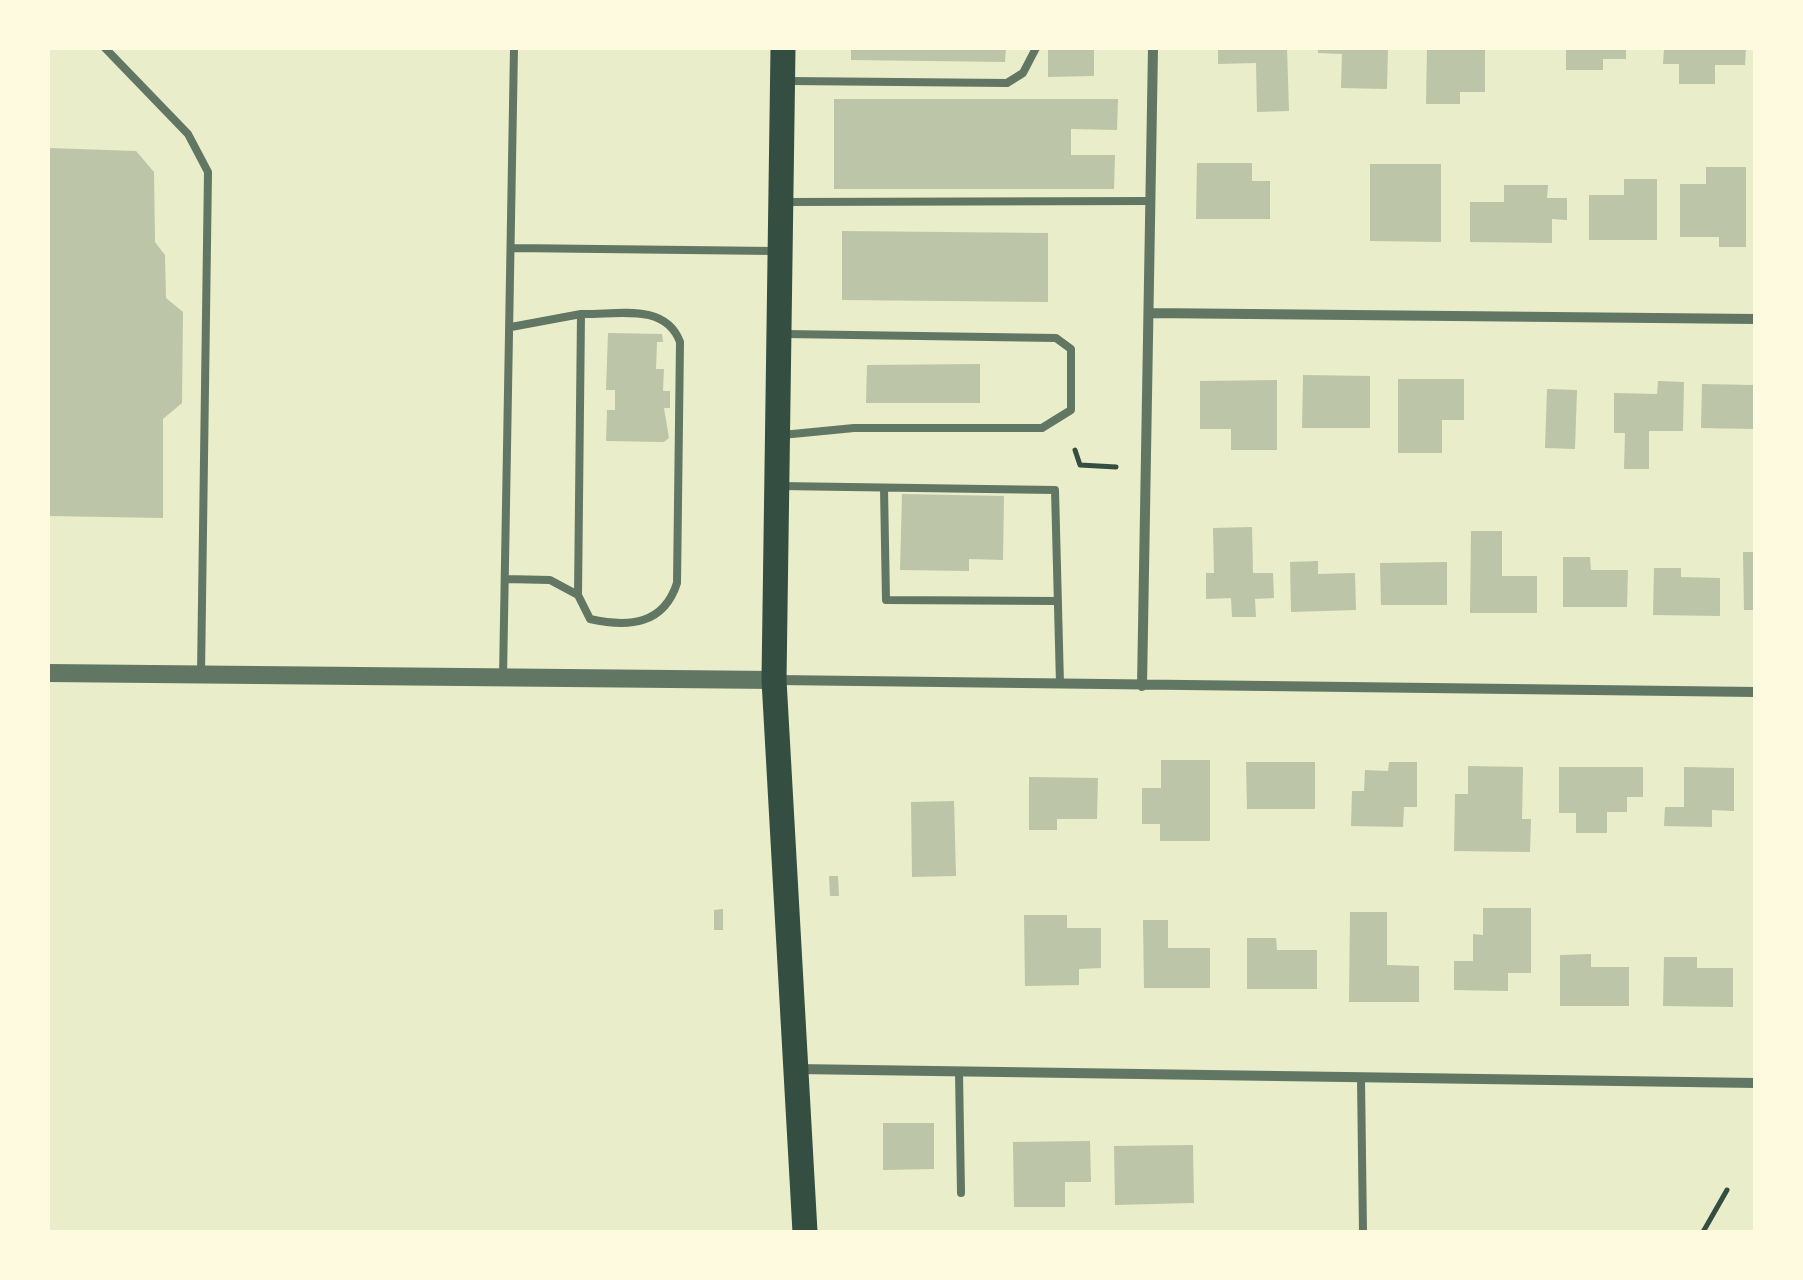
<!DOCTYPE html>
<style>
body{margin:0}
#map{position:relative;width:1803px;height:1280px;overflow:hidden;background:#e9edc9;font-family:Raleway,sans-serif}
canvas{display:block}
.frame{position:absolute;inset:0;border:50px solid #fefae0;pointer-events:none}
</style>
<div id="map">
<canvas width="1803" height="1280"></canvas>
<div class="frame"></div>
</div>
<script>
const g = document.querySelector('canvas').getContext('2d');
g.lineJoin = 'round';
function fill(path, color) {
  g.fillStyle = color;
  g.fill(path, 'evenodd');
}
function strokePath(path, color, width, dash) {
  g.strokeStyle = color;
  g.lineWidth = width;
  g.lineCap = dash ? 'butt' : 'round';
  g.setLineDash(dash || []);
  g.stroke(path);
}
fill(new Path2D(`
 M851,48H1006L1005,62L851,60Z
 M1048,48H1094V76L1048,77Z
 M1218,48H1287L1289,111L1257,112L1256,63L1218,64Z
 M1318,48H1388L1387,89L1341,88L1342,54L1318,53Z
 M1427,48H1485V92H1460V104H1426Z
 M1566,48H1626V59H1603V70H1566Z
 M1664,48H1746L1745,65H1715V84H1679V64H1663Z
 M834,99H1118L1117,130L1071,129V155H1115L1114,189H834Z
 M48,148L136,151L154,172L155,242L165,255L166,298L183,312L182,403L163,419V518L48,516Z
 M1197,163H1252V181H1270V219H1196Z
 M1370,164H1441V242L1370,241Z
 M1706,167H1746V247H1719V237H1680V184H1706Z
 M1624,179H1657V240H1589V195H1624Z
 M1504,185H1548L1547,198H1567V220L1552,219V243L1470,242V202H1504Z
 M842,231L1048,233V302L842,300Z
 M608,333L662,334L663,342H657L656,369H664L663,391H670V408H664L669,438L664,442L606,441L607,410H615V390H606Z
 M980,364V403H866L867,365Z
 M1303,375L1370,376V428H1302Z
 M1398,379H1464V420H1442V453H1398Z
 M1277,380V450H1231V429H1200V381Z
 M1658,381L1684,382L1683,431H1649V469H1624L1625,433H1614V393L1657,394Z
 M1702,384L1756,385V429L1701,428Z
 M1547,389L1577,390L1575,449L1545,448Z
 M902,494L1004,496L1003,560L969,559V571L900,570Z
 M1252,527L1253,573H1273L1274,598L1255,599L1256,617H1232L1231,598L1206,599V573H1214L1213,528Z
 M1471,531H1502V576H1537V613H1470Z
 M1743,552H1756V610H1744Z
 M1563,557H1590L1591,570H1628L1627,607H1563Z
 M1318,561V574L1355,573L1356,610L1291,612L1290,562Z
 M1447,562V605H1381L1380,563Z
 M1654,568H1681V577L1720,578V616L1653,615Z
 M1161,760H1210V841H1160V824H1142V788H1161Z
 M1246,762H1315V809H1247Z
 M1389,762H1417V807H1404L1403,827L1351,826L1352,791H1364L1365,770L1388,771Z
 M1468,766L1523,767L1522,819H1531L1530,852L1454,851L1455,794H1468Z
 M1559,767H1643V797H1627V812H1607V833H1576V813H1559Z
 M1684,767L1734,768V811L1712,810V827L1664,826L1665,807H1684Z
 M1029,777L1098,778L1097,819H1057V830H1029Z
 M954,801L956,876L912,877L911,802Z
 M829,876H838L839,896H830Z
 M1483,908H1531V973H1508V991L1454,990V961H1473V934L1483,935Z
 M723,909V930H714V910Z
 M1350,912H1387V965L1419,966V1002H1349Z
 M1024,915H1067V928H1101V968L1079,969V985L1025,986Z
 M1143,920H1168V948H1210V988H1144Z
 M1247,938H1276L1277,950H1317V989H1247Z
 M1591,954V967H1629V1006H1560V955Z
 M1664,957H1697V968H1733V1007L1663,1006Z
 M883,1123H934V1169L883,1170Z
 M1090,1141L1091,1182H1065V1207H1014L1013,1142Z
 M1193,1145L1194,1203L1115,1205L1114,1146Z`), '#bcc5a7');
strokePath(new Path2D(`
 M1075,450L1080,465L1116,467
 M1703,1232L1727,1190`), '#344e41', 5);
strokePath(new Path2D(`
 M105,48L188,134L208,172L201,674
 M789,81L1007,83L1023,73L1036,48
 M785,202L1151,201
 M513,248L773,251
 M782,435L854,428H1042L1071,410V349L1056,338L785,334
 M779,486L1055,490L1060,684
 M884,488L886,600L1058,601
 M505,579L550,580L578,595L581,314L511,327
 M578,595L590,619C630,628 664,624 677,583L680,342C665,302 616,315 581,314
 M503,677L514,48
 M959,1072L961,1193
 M1361,1079L1363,1232`), '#617663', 8);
strokePath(new Path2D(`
 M1149,313L1756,319
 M777,680L1756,692
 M1142,686L1153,48
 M797,1069L1756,1083`), '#617663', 10);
strokePath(new Path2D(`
 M48,673L774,680`), '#617663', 18);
strokePath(new Path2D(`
 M783,48L774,680L805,1232`), '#344e41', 25);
</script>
